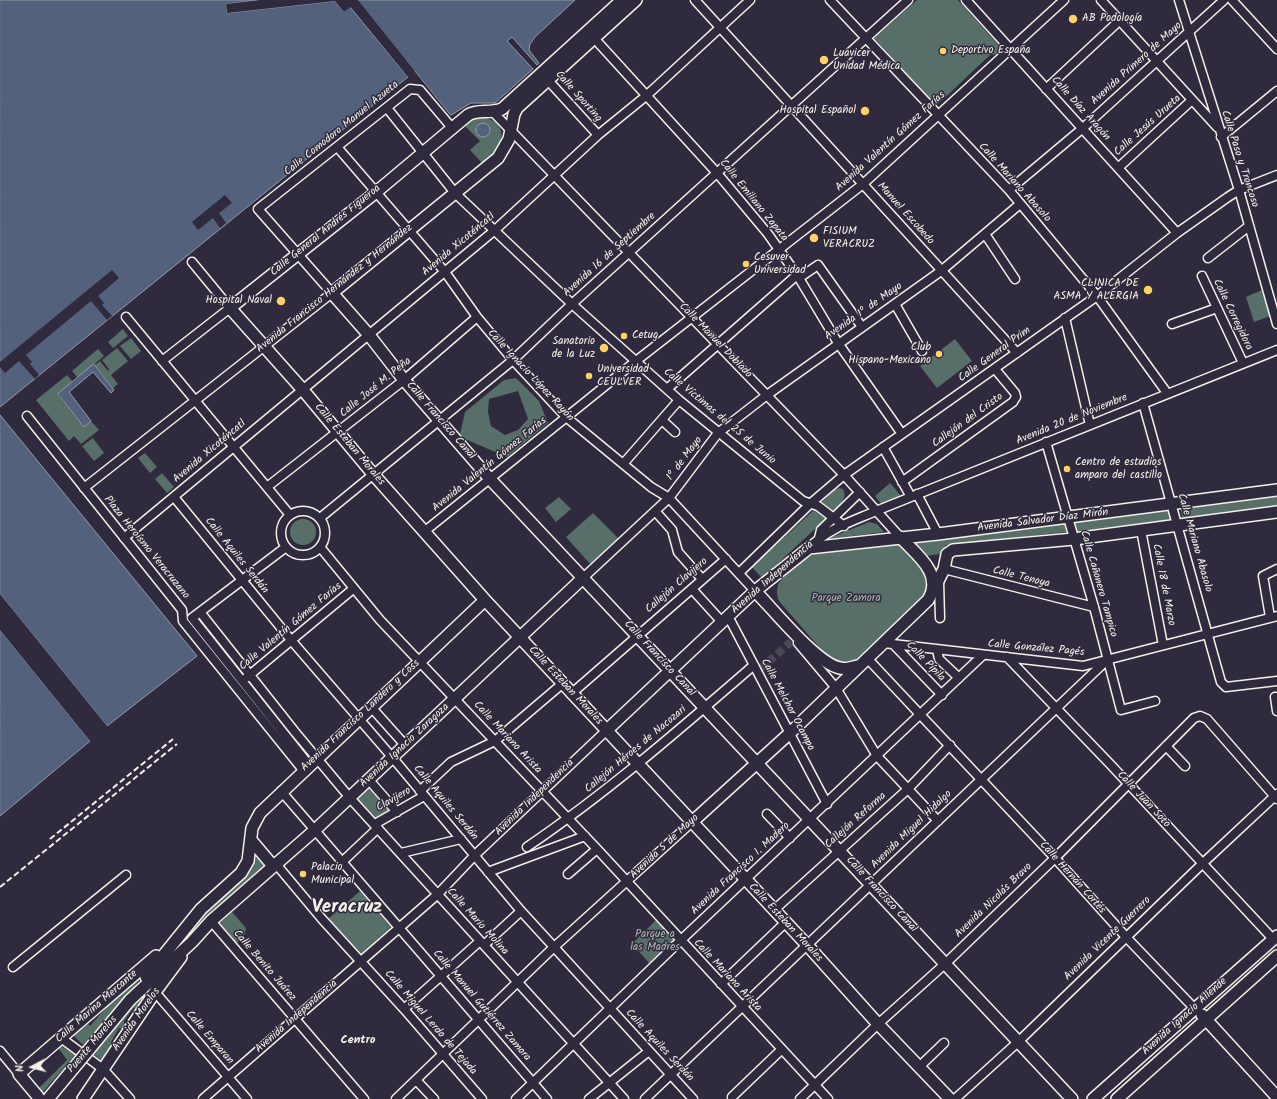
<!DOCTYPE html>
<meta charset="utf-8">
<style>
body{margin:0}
#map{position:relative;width:1277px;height:1099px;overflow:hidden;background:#2f2a3d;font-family:Kalam,sans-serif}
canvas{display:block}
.north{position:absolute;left:12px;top:1047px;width:40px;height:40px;-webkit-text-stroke:3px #2f2a3d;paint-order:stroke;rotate:263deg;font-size:11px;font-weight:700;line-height:16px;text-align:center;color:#f4f1e8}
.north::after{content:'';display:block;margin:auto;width:14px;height:18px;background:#f4f1e8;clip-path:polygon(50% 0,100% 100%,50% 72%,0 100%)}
</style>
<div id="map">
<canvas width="1277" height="1099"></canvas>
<div class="north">N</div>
</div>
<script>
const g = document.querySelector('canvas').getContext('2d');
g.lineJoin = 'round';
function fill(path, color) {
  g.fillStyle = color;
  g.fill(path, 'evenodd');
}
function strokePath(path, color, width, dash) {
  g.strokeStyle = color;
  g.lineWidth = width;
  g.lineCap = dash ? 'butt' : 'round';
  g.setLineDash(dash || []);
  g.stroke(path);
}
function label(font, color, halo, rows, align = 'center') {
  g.font = font + ' Kalam,sans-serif';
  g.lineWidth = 3;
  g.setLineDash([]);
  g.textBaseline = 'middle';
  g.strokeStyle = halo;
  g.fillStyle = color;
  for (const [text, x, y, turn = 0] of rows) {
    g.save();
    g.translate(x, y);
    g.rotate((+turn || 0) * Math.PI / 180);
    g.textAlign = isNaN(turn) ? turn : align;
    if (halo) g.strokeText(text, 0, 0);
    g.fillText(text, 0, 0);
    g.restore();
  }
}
fill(new Path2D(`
 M917,0H958L1002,49L998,54L990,55L936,106L874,38Z
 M481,117C496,118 506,130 500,145C496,153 489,159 483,164L470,150L480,141L465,126L473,118Z
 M1262,290L1270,316L1254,322L1246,297Z
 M123,329L128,336L113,348L108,342Z
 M131,338L141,351L131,359L120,346Z
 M955,339L972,361L937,388L920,366Z
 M117,348L128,361L111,375L118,384L113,388L95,365L100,361L108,371L109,369L102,360Z
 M98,349L104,356L78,378L72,371Z
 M67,375L73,382L58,395L84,427L91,421L99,430L81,444L74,436L69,441L36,400Z
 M516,378L539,401L548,423L507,457L465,439L460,434L465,412L504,380ZM518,391L528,419L518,430L505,435L491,426L488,412L489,399Z
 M93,438L104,453L94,461L82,446Z
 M145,453L157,467L150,473L138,458Z
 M162,473L174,487L167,493L155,479Z
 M890,483L901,496L881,504L875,496Z
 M839,488L843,489C848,499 840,504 833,511L822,502L834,490Z
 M1277,495V507L1183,519L1180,508Z
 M559,497L571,509L556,522L545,508Z
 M816,508L828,517L762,578L752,567Z
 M1169,510L1173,523L1077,533L1072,522Z
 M593,513L619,539L591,565L566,537Z
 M290 532a13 13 0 1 1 26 0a13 13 0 1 1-26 0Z
 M869,522L877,524L884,532L827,539Z
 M1065,523L1067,532L946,545L940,554L926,556L911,541Z
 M887,542L899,544L924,570L927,585L924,597L858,659C848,664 842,664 831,661L779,601C777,596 776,591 778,585C781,577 809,556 817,552Z
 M372,783L397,812L379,822L356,797Z
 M255,858H258L265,865V867L191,932L211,908L250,872Z
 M360,891L391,927L360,955L328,919Z
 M232,912L246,928L244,936L237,943L220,923Z
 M656,920L676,941L651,965L632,944Z
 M156,961L83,1045L73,1035L78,1027L82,1029L88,1024L90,1026L105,1009L106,1004Z
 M168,968L136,1013L134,1007L124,1021L125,1030L119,1028L111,1042L112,1049L103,1061L93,1054L139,997Z
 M57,1046H61L75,1055L43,1092L39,1088L67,1060Z`), '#586e68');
const water = new Path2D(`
 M0,0H259L226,4L227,13L335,1L344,12L350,7L408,77L0,407Z
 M358,0H575L535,37L530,44L529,50L539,63L537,65L512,37L507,41L533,69L495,103H471L451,115Z
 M476 130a7 7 0 1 1 14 0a7 7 0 1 1-14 0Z
 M94,364L114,390L111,393L93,372L69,392L91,421L84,427L58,394Z
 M0,415L197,656L107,726L0,594Z
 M0,630L90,741L0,816Z`);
fill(water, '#54617d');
strokePath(water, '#949ba8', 1);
fill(new Path2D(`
 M261,0L260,2L228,5L229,11L325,0H337L344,9L351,5L409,76L408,77L351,7L344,12L335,1L227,13L226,4Z
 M356,0H358L415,71L414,72Z
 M225,195L232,203L219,213L226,223L220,228L213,218L198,230L192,222Z
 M112,270L119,278L98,296L104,303L102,305L112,316L107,320L91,301L26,355L32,362L30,364L39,375L35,379L19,361L5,373L0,367V362Z
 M0,594L107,726L106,727L0,597Z
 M0,628L91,739L90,741L0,630Z`), '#2f2a3d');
strokePath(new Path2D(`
 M759,670L791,642`), '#4d4857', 8, [8, 4]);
const minor = new Path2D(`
 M695,0L1017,353
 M830,0L1009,190L1097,296L1167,393
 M966,0L1177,233
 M1101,0L1217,127
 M1179,0L1239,190L1277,324
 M1232,0L1277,49
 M594,38L717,173L768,234L799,278L838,343L902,434
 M545,77L598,135
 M1046,89L1119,21
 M387,108L455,193L572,304L679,400L803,501L818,506L844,526
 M493,112L844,475L900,537
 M1221,137L1277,91
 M338,148L445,272L477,317L513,360L566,417L651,487L669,498L755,591
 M1118,168L1192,100
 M1009,190L1083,128L1224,0
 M985,234L1015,279
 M1208,258L1249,226
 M1202,276L1243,363
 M799,278L818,265L862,327
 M895,304L922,351
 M126,317L290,515
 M1065,318L1090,425
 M1172,324L1217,308
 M162,361L230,308L192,262
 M667,389L797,275
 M1143,403L1221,682L1226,687L1277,681
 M27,416L182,610L183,621L303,770
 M662,420L675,432
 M1046,442L1094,607L1121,710L1155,701
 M883,447L911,497
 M623,464L679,400
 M902,482L1013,402L1016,397L1015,393L995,369
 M267,487L404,380L477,317
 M84,488L332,293L258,209L410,89L420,90L453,129
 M917,494L938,534
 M174,497L291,640L392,757L521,911L693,1099
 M281 533a22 22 0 1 1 44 0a22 22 0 1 1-44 0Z
 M655,511L672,530L678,552L702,579
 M320,518L513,360L572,304L908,0
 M1141,530L1163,645
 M425,531L636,361L863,184L1064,0
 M124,538L495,230L598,135L646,96L750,0
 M819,538L821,530L860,492
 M286,547L192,618L309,765
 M320,547L380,620L597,849L828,1099
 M809,548C827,529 853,521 876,511L1277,350
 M944,569L1094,607
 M739,573L810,504L844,475L1097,296L1177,233L1228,197L1239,190L1277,175
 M583,578L669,498L718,433L767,395L941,271L1020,204
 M939,581L940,618
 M692,589L722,622
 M200,612L295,732L350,798L624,1099
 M728,616L827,804
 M1270,617L1263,576L1277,569
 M798,643L836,688L877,756L938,821
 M884,643L1083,666L1277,616
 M893,644L942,695
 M937,650L939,659L959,678
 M1007,657L1110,764L1273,939
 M867,658L1055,858L1126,937L1195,1009
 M246,678L353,589
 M571,694L726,559
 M1275,697L1277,711
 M371,707L405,745
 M1166,746L1185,766
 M369,780L397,812
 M281,791L547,1099
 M420,791L451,762L495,741L562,684
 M767,814L790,838
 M375,824L424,796
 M527,847C608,792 680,729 754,665
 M401,853L461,839
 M342,862L378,828
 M276,864L322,919L404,1009L482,1099
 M488,872L585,836
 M568,874L597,849
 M774,910L908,789L950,745
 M211,921L364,1099
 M484,945L521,911
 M13,967L126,875
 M721,984L785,923
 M155,992L247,1099
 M404,1009L480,941
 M61,1038L103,1069L130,1099
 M0,1051L19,1074
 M919,1067L944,1043
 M416,1080L434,1099
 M732,1097L781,1050
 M203,1099L438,894L475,855L607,730
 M396,1099L553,948L691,823
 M516,1099L680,941L983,655
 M589,1099L649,1051
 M645,1099L1107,660
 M800,1099L878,1024L946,963L1055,858L1194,718L1200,716L1207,719L1277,799
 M955,1099L1018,1042L1202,864L1277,794`);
const major = new Path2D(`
 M622,0L502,109C489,114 478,109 468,115L375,193L230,308L303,390L373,474L485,600L808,946L878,1024L950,1099
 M636,0L517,108L514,114L509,139L498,158L332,293L369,335L404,380L490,479L1072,1099
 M934,589L944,569L947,554L953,550L1074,539L1277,512
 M755,591C773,609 817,664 840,668C846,670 852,667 858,666
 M607,730L755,591L809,548L938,534L1277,490
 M691,823L790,733L928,600C944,574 917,555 900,537
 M251,840L273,866
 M146,977L201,909L241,873L248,861L252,828L260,813L485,600
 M130,1000L192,942L211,921L315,830L583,578
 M1202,1015L1277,1097
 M40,1099L19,1074L156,956
 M83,1099L155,992L181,957
 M1093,1099L1277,936
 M1117,1099L1277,956`);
strokePath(minor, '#f4f1e8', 11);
strokePath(major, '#f4f1e8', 14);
strokePath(minor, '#2f2a3d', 8);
strokePath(major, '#2f2a3d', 11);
strokePath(new Path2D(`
 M50,839L173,739
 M0,887L177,744`), '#f4f1e8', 2, [6, 3]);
const majorBridge = new Path2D(`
 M48,1099L130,1000`);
strokePath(majorBridge, '#f4f1e8', 14, []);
strokePath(majorBridge, '#2f2a3d', 11);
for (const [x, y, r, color] of [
 [1073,19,5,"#ffd166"],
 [943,51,4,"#ffd166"],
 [824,60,5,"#ffd166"],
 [865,111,5,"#ffd166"],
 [814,238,5,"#ffd166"],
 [746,264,4,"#ffd166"],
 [1148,290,5,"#ffd166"],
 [281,301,5,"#ffd166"],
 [624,336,4,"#ffd166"],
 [604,348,5,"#ffd166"],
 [939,354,4,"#ffd166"],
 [589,376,4,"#ffd166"],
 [1067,469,4,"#ffd166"],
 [303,874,4,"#ffd166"]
]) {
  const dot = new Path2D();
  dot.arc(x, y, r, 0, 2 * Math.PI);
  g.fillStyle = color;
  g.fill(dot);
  strokePath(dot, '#2f2a3d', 1.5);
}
label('11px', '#f4f1e8', '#2f2a3d', [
 ["AB Podología",1082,19],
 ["Deportivo España",951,51],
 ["Luavicer",833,54],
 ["Unidad Médica",833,67],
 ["Hospital Español",856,111,"right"],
 ["FISIUM",823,232],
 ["VERACRUZ",823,245],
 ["Cesuver",754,258],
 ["Universidad",754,271],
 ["CLINICA DE",1139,284,"right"],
 ["ASMA Y ALERGIA",1139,297,"right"],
 ["Hospital Naval",272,301,"right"],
 ["Cetug",632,336],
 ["Sanatorio",595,342,"right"],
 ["de la Luz",595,355,"right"],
 ["Club",931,348,"right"],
 ["Hispano-Mexicano",931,361,"right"],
 ["Universidad",597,370],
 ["CEULVER",597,383],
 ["Centro de estudios",1075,463],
 ["amparo del castillo",1075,476],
 ["Palacio",311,868],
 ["Municipal",311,881]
], 'left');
label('11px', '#f4f1e8', '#2f2a3d', [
 ["Avenida Primero de Mayo",1137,64,-42],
 ["Calle Sporting",578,97,48],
 ["Calle Díaz Aragón",1080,109,48],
 ["Calle Jesús Urueta",1148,126,-42],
 ["Calle Comodoro Manuel Azueta",342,129,-39],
 ["Avenida Valentín Gómez Farías",891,142,-42],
 ["Calle Paso y Troncoso",1239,159,72],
 ["Calle Mariano Abasolo",1014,183,48],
 ["Calle Emiliano Zapata",753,201,51],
 ["Manuel Escobedo",905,214,48],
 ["Calle General Andrés Figueroa",326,231,-39],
 ["Avenida Xicoténcatl",459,245,-40],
 ["Avenida 16 de Septiembre",610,255,-42],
 ["Avenida Francisco Hernández y Hernández",335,289,-39],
 ["Avenida 1º de Mayo",864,312,-35],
 ["Calle Corregidora",1232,315,64],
 ["Calle Manuel Doblado",715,341,46],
 ["Calle General Prim",995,355,-36],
 ["Calle Ignacio López Rayón",530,376,47],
 ["Calle José M. Peña",376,388,-39],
 ["Calle Víctimas del 25 de Junio",719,417,40],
 ["Avenida 20 de Noviembre",1072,420,-22],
 ["Calle Francisco Canal",440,421,49],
 ["Callejón del Cristo",968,421,-36],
 ["Calle Esteban Morales",349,445,50],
 ["Avenida Xicoténcatl",210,452,-40],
 ["1º de Mayo",685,459,-53],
 ["Avenida Valentín Gómez Farías",490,465,-39],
 ["Avenida Salvador Díaz Mirón",1043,521,-7],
 ["Calle Mariano Abasolo",1194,543,74],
 ["Plaza Heroísmo Veracruzano",146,548,51],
 ["Calle Aquiles Serdán",236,556,51],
 ["Avenida Independencia",773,578,-41],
 ["Calle Tenoya",1021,578,14],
 ["Calle Cañonero Tampico",1098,584,74],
 ["Calle 18 de Marzo",1163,585,79],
 ["Callejón Clavijero",677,586,-41],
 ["Calle Valentín Gómez Farías",291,627,-40],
 ["Calle González Pagés",1036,649,5],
 ["Calle Francisco Canal",659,659,47],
 ["Calle Pípila",925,662,46],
 ["Calle Esteban Morales",565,686,47],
 ["Calle Melchor Ocampo",787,705,62],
 ["Avenida Francisco Landero y Coss",361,716,-43],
 ["Calle Mariano Arista",507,738,47],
 ["Avenida Ignacio Zaragoza",405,746,-43],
 ["Callejón Héroes de Nacozari",636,750,-40],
 ["Avenida Independencia",535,798,-44],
 ["Clavijero",394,800,-30],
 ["Calle Juan Soto",1143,800,47],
 ["Calle Aquiles Serdán",445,803,50],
 ["Callejón Reforma",856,821,-42],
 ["Avenida Miguel Hidalgo",912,830,-44],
 ["Avenida 5 de Mayo",665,847,-43],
 ["Avenida Francisco I. Madero",741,869,-43],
 ["Calle Hernán Cortés",1072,878,48],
 ["Calle Francisco Canal",881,895,47],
 ["Avenida Nicolás Bravo",994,901,-44],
 ["Calle Mario Molina",477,922,48],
 ["Calle Esteban Morales",785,923,47],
 ["Avenida Vicente Guerrero",1108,939,-44],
 ["Calle Benito Juárez",264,966,49],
 ["Calle Mariano Arista",727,976,47],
 ["Calle Manuel Gutiérrez Zamora",481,1006,49],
 ["Calle Marina Mercante",97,1007,-41],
 ["Avenida Independencia",297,1017,-41],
 ["Avenida Ignacio Allende",1185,1017,-42],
 ["Avenida Morelos",137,1020,-55],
 ["Calle Miguel Lerdo de Tejada",430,1023,49],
 ["Calle Emparan",209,1038,49],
 ["Puente Morelos",93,1045,-50],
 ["Calle Aquiles Serdán",659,1046,47]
]);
label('11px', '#aeb6ae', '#2f2a3d', [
 ["Parque Zamora",846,599],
 ["Parque a",655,935],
 ["las Madres",655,948]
]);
label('bold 12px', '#f4f1e8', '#2f2a3d', [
 ["Centro",358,1041]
]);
label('bold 19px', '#f4f1e8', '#2f2a3d', [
 ["Veracruz",347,909]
]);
</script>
